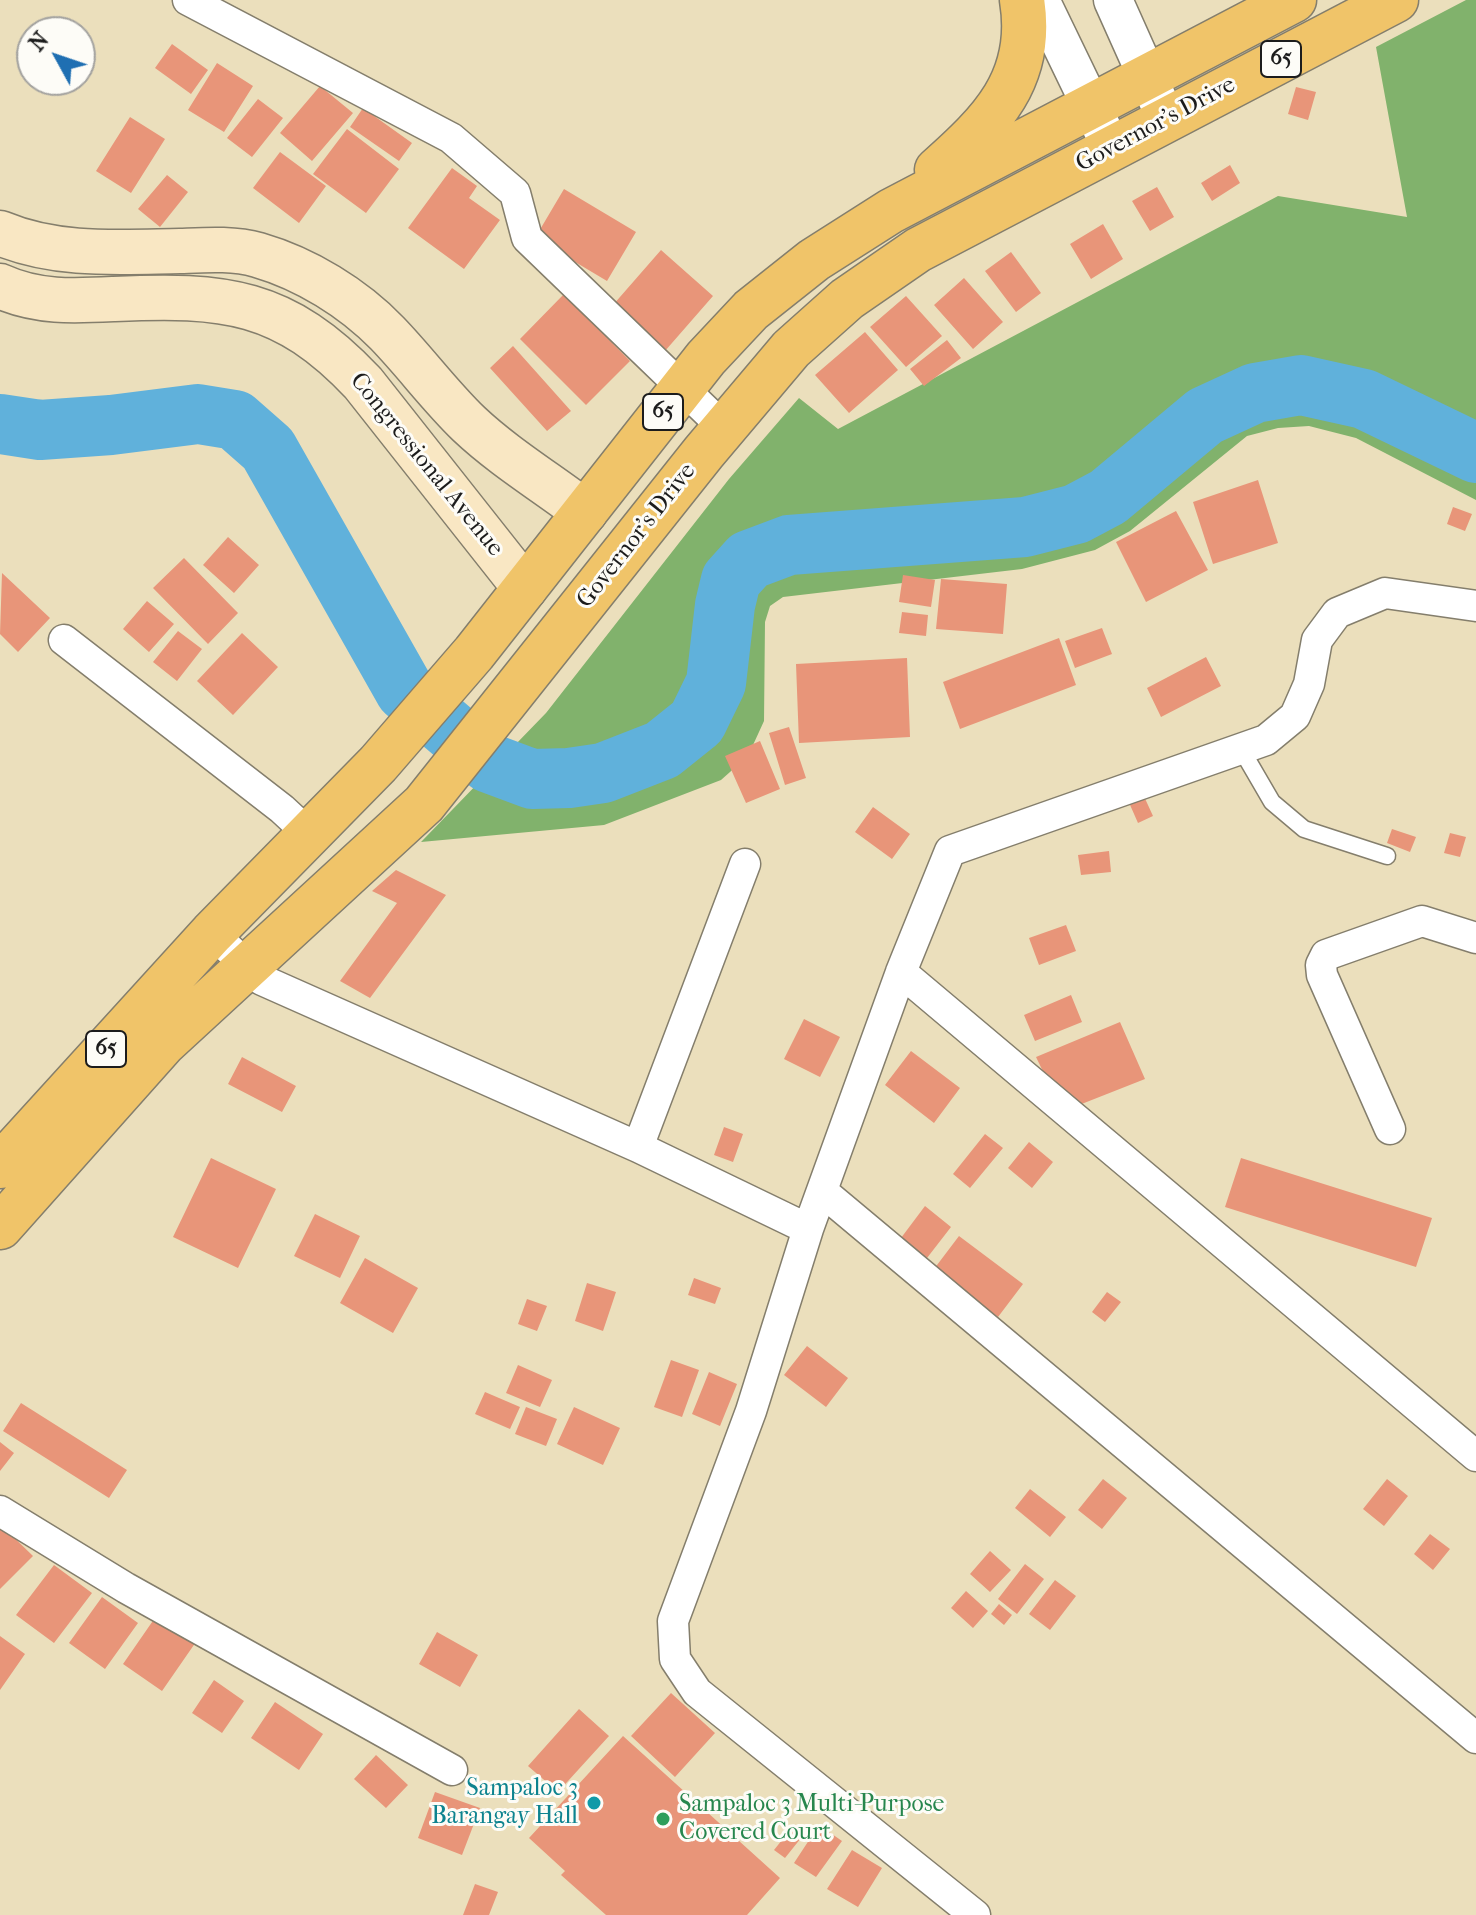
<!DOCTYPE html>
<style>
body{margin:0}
#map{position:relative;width:1476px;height:1915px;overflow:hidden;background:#ebdfbc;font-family:"IM FELL French Canon",serif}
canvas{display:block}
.north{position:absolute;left:16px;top:16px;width:80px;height:80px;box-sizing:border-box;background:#fdfcf7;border:2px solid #a3a29f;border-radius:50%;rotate:310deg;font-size:22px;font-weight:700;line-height:32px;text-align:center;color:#1c1c1c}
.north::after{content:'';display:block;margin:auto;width:28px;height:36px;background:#1f6fb2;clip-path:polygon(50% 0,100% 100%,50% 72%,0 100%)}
</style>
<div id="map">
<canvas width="1476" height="1915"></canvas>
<div class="north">N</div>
</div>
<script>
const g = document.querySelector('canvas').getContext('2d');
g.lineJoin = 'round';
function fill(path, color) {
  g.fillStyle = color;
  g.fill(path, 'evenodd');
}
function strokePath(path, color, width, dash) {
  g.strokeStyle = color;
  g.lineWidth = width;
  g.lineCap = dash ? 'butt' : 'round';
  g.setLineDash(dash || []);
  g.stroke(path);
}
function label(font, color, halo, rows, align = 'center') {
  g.font = font + ' "IM FELL French Canon",serif';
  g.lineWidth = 6;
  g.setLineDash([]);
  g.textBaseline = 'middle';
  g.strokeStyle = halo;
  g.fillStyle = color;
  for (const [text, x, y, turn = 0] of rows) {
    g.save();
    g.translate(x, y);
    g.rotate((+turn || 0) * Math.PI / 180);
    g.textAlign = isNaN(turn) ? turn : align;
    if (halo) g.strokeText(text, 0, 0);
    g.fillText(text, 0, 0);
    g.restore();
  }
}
fill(new Path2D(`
 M1466,0H1476V500L1356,438L1309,426L1278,428L1247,436L1130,531L1095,550L1022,569L783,597L770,606L765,622L764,721L748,756L721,780L604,825L421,842L546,713L729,479L799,398L838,429L1278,196L1407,217L1376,47Z`), '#81b26c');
strokePath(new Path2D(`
 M0,424L40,430L111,425L198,414L235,420L268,449L405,691L489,763L532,779L569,778L603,773L662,750L697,722L716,683L725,605L731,580L749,560L789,545L1025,527L1076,514L1108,497L1205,416L1255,393L1301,385L1364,399L1476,453`), '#60b1db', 60);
fill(new Path2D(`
 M172,44L208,70L191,94L155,68Z
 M217,63L253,86L224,132L188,110Z
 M320,86L353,113L312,161L280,133Z
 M1296,87L1316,92L1308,120L1288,114Z
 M258,99L283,118L252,157L227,138Z
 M363,108L412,143L399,161L350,127Z
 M130,117L165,139L131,193L96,171Z
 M347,129L399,169L366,213L313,174Z
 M280,152L326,186L299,223L253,188Z
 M1230,165L1240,183L1212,201L1201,183Z
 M452,168L477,186L469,198L500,220L464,269L408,228Z
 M167,175L188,192L160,227L138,209Z
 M1157,187L1174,217L1150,231L1132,201Z
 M564,189L636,232L607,281L535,238Z
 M1103,224L1123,259L1091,279L1070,244Z
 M661,250L713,296L665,351L613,305Z
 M1011,252L1041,293L1016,312L985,271Z
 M964,278L1003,322L973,349L934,305Z
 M564,294L630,361L586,405L520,339Z
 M906,296L942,336L906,367L870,327Z
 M865,332L898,370L849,413L815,375Z
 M947,340L961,358L924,386L910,369Z
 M513,346L571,411L547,431L490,368Z
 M1258,480L1278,543L1213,564L1193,502Z
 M1453,507L1472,514L1465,531L1447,524Z
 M1176,511L1208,570L1146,602L1116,542Z
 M228,537L259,565L234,593L203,565Z
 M184,558L238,613L208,644L153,588Z
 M2,573L50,618L18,652L0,634Z
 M903,575L935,580L931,607L899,602Z
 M941,579L1007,584L1003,634L936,629Z
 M147,601L174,624L149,652L123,629Z
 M902,612L928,615L926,636L899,633Z
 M1102,628L1112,654L1075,668L1065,641Z
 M178,631L202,649L177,681L153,662Z
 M242,633L278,667L233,715L197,681Z
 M1059,638L1076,685L960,729L943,682Z
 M1206,657L1221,686L1161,717L1147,688Z
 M907,658L910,737L799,743L796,664Z
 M789,727L806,778L785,785L769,733Z
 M760,741L780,789L746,803L725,756Z
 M1142,792L1153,816L1138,823L1127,798Z
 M873,807L910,834L892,859L855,832Z
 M1392,829L1416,837L1410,852L1387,843Z
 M1450,833L1466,837L1460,857L1444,853Z
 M1109,851L1111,872L1081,875L1078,855Z
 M396,870L446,895L370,998L340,981L397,903L372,891Z
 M1066,925L1076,951L1039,965L1029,938Z
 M1071,995L1082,1022L1035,1041L1024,1015Z
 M804,1019L840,1037L820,1077L784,1059Z
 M1120,1022L1145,1079L1074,1107L1051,1088L1036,1057Z
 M911,1051L960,1088L934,1123L885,1085Z
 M242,1057L296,1086L282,1112L228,1084Z
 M724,1127L743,1134L733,1162L714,1155Z
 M985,1134L1003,1148L970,1188L953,1174Z
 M1029,1142L1053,1162L1032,1188L1008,1168Z
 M211,1158L276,1189L238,1268L173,1237Z
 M1241,1158L1432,1218L1416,1267L1225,1207Z
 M925,1206L951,1227L927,1258L901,1238Z
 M315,1214L360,1236L340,1278L294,1256Z
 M959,1236L1023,1284L998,1317L934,1269Z
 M365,1258L418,1288L393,1333L340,1303Z
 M694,1278L721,1288L715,1304L688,1295Z
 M587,1283L616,1292L603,1331L575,1321Z
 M1107,1292L1121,1302L1105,1322L1092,1312Z
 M527,1299L547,1306L537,1331L518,1324Z
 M807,1346L848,1378L826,1407L784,1375Z
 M671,1360L699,1370L682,1417L654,1407Z
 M518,1365L552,1380L540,1407L506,1393Z
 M709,1372L737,1384L720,1426L692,1414Z
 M485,1392L520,1407L510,1429L475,1414Z
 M21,1403L127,1470L109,1498L3,1431Z
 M526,1407L557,1419L546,1446L515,1434Z
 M574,1407L620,1428L603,1465L557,1444Z
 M0,1442L14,1453L0,1471Z
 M1103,1479L1127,1498L1102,1529L1078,1510Z
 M1387,1479L1408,1496L1384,1526L1363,1509Z
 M1030,1489L1066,1517L1050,1537L1015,1508Z
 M0,1524L33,1556L0,1589Z
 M1430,1534L1450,1549L1433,1570L1414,1554Z
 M990,1551L1011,1570L990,1592L970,1574Z
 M1025,1564L1044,1579L1017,1614L998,1599Z
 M54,1565L92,1593L54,1643L16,1615Z
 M1055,1580L1076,1596L1050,1630L1029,1614Z
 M966,1591L988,1611L973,1628L951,1608Z
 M102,1597L138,1623L105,1669L69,1643Z
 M999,1604L1012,1615L1004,1625L991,1614Z
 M159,1612L198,1639L162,1691L123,1664Z
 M437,1632L478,1655L460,1687L419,1664Z
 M0,1636L25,1654L0,1690Z
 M214,1680L244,1701L222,1733L192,1713Z
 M671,1693L715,1733L675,1777L631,1736Z
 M275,1702L323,1734L299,1770L251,1738Z
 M579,1709L609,1736L558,1792L528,1766Z
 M623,1736L780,1878L747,1915H606L561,1875L565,1871L529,1838Z
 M376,1755L408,1785L386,1808L354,1779Z
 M435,1792L480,1808L462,1855L418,1838Z
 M794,1825L805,1833L785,1858L774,1850Z
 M819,1825L842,1841L816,1877L794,1863Z
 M852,1850L882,1868L858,1907L827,1889Z
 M475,1884L498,1892L489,1915H463Z`), '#e89579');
const service = new Path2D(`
 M1240,747L1272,802L1304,829L1387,856`);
const minor = new Path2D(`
 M188,0L451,138L515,193L527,238L724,428
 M64,640L282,809L310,835
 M212,933L262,980L638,1147L808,1229
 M901,972L1476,1456
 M1390,1129L1322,975L1321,965L1326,955L1422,921L1476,938
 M638,1147L745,864
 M823,1192L1476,1738
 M0,1511L126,1588L452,1770
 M975,1915L697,1692L675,1659L673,1621L751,1411L808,1229L901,972L950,851L1266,740L1295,716L1309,684L1317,640L1337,613L1385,593L1476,606`);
const tertiary = new Path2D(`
 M1040,0L1112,149
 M1113,0L1160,105`);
const secondary = new Path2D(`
 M0,233C57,257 119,252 180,251C206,250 233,248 258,255C306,269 353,298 387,333C416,363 439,395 469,424C504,457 547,483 585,512
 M0,286C37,303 74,301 114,299C224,294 284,299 363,383L525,588`);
const trunk = new Path2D(`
 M937,170C991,122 1035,79 1022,0
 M0,1166L212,933L378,764L474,653L706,358L751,310L814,260L891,211L1294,0
 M0,1227L163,1044L424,804L704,452L791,349L847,299L918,250L1396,0`);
strokePath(service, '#847e6c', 19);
strokePath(minor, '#847e6c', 33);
strokePath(tertiary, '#847e6c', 41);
strokePath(secondary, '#847e6c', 47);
strokePath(trunk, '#847e6c', 47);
strokePath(service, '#fff', 16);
strokePath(minor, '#fff', 30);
strokePath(tertiary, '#fff', 38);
strokePath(secondary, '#f9e7c3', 44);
strokePath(trunk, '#f0c469', 44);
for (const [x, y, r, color] of [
 [594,1803,8,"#0f9aa8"],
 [663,1819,8,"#2e9e5b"]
]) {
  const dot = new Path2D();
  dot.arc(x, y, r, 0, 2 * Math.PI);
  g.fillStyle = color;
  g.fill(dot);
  strokePath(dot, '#fdfcf7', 3);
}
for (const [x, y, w] of [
 [1281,59,40],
 [663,412,40],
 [106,1049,40]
]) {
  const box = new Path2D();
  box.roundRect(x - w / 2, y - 18, w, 36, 6);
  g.fillStyle = '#fdfcf7';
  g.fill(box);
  strokePath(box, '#1c1c1c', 2);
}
label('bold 22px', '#1c1c1c', null, [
 ["65",1281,59],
 ["65",663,412],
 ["65",106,1049]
]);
label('24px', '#1c1c1c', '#fdfcf7', [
 ["Governor's Drive",1156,125,-28],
 ["Congressional Avenue",426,465,51],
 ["Governor's Drive",637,536,-52]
]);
label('24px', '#0d838f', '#fdfcf7', [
 ["Sampaloc 3",578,1789],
 ["Barangay Hall",578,1817]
], 'right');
label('24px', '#27864d', '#fdfcf7', [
 ["Sampaloc 3 Multi-Purpose",679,1805],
 ["Covered Court",679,1833]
], 'left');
</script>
